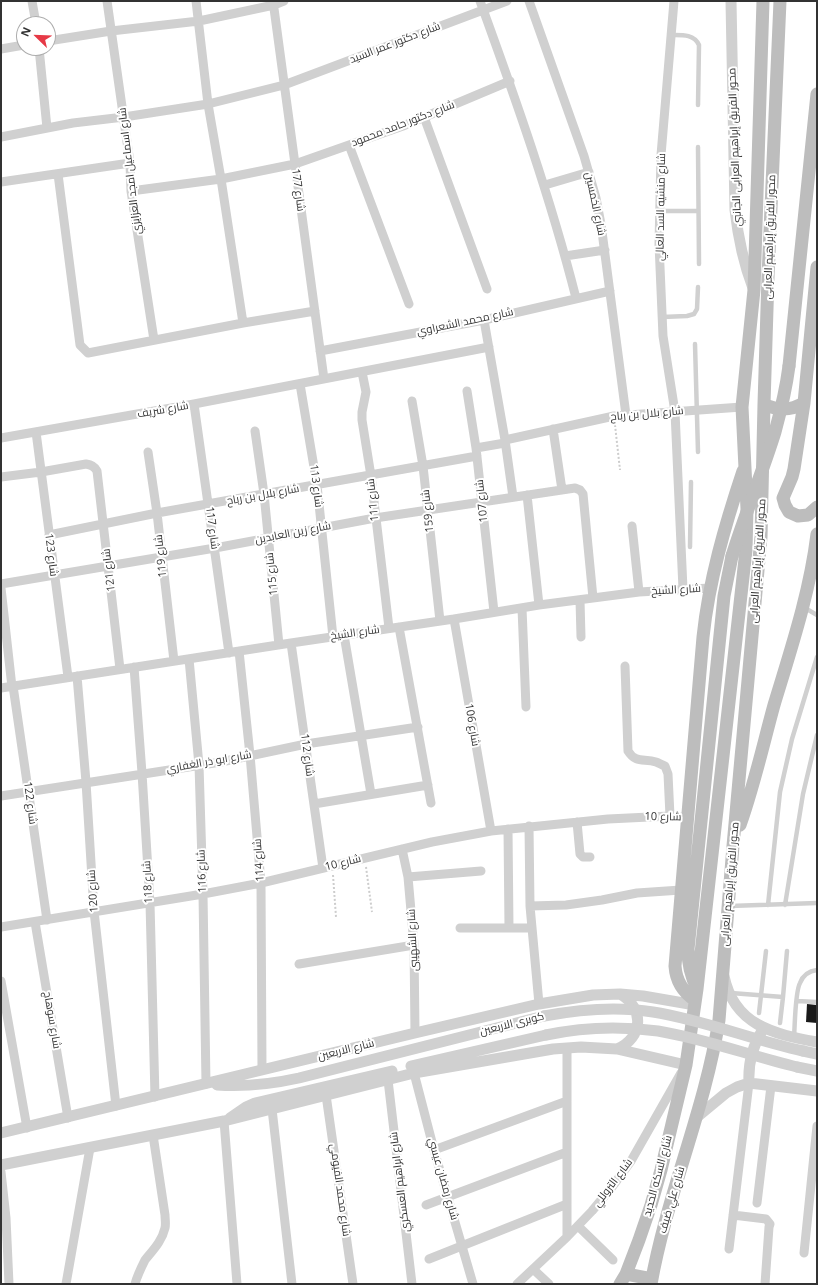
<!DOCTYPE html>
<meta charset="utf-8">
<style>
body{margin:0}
#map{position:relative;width:818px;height:1285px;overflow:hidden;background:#fff;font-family:"Open Sans",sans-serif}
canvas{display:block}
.frame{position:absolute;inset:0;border:2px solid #333;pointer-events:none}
.north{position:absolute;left:16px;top:16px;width:40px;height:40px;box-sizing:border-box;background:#fff;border:1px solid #adadad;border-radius:50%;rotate:293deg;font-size:11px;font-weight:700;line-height:16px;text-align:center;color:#333}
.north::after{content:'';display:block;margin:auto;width:14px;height:18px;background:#e63946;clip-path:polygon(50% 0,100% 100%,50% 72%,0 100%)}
</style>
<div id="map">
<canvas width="818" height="1285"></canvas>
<div class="frame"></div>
<div class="north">N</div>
</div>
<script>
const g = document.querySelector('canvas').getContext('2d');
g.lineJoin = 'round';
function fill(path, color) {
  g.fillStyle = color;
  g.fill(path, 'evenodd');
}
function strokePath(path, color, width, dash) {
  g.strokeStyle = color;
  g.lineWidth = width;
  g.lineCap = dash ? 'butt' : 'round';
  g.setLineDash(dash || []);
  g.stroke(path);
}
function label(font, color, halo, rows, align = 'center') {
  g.font = font + ' "Open Sans",Cairo,sans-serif';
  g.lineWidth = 4;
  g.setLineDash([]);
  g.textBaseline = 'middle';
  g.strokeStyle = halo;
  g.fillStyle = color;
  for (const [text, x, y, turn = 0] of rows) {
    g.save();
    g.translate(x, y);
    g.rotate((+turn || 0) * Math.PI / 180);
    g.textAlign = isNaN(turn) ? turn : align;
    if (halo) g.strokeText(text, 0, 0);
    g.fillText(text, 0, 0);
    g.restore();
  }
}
fill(new Path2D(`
 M807,1004L817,1005V1023L806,1022Z`), '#1a1a1a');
strokePath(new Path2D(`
 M615,425L620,470
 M366,867L372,912
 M333,875L336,917`), '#cdcdcd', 2, [2, 2]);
strokePath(new Path2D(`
 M671,35C682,35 694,34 699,45L698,105
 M698,147L699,264
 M659,211H698
 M662,317L687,316L694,314L697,309L698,287
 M695,344L698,452
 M690,547L691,482
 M805,608L817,615
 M768,905L780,792L792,739L817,657
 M785,905L803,794L817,735
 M730,906L817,903
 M731,993L783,997L787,951
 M797,1001L817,1002
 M759,1013L766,951
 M780,1023L783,997
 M794,1037C795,1025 795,992 800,983C803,975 809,971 817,970`), '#d0d0d0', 4.5);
strokePath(new Path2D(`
 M32,1L36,24
 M107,1L130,163L131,191L154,340
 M196,1L208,104L221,179L243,323
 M273,1L324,379
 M480,1C516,100 550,196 576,298
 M529,1L584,156L596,198L601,224L626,415
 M674,1L661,155L659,244L663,336L675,412L683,589
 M48,41L111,31L199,21L274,5L284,1
 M39,48L47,128
 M1,49L24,45
 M424,117L487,289
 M1,137L73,123L124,117L208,104L284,85L507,1
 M349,145L409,304
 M58,174L80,345L88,353L243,323L315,311
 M1,182L130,163
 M545,185L589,172
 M131,191L221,179L295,164L403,126L510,81
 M565,256L605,250
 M484,320L505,440L513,497
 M320,351L484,320L610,291
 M362,372L366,392L362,412V420L371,476L389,628
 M300,384L317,485L333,637
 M467,391L476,448L494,612
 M412,401L423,466L440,621
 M194,404L229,653
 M553,429L562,490
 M255,431L264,494L279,645
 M36,432L68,677
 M1,438L194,404L489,347
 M505,440L614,416L742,407
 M476,448L505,443
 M148,452L157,513L174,661
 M1,477L41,472L86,464C91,465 94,466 97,471L120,669
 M527,495L539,605
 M632,526L639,592
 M49,535L157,513L477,456
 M1,584L215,548L375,518L575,488L580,490L583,494L593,598
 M1,588L12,687
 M580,600L581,637
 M522,608L526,707
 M454,619L491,831
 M399,627L431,803
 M344,635L371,794
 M291,643L323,868
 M239,651L250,755L261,883L262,1070
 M189,659L199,765L203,894L206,1084
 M625,666L628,751C636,764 644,758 656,762C659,763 662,765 665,766L668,774L670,816
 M134,667L142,773L150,903L155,1097
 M77,676L86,782L94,911L116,1106
 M13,686L47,920
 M1,688L291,643L454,619L539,605L639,592L710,588
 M1,796L221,762L306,744L418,727
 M314,804L428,785
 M577,822L580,854L583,857H590
 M529,826L530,906L539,1004
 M508,829L509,928
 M402,849L408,877L414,945L415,1033
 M408,877L481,871
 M530,906L566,905L602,900L637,893L681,890
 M35,922L68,1118
 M1,927L203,894L261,883L432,842L491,831L608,819L670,816L687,818
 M460,928H532
 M299,964L414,945
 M1,981L27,1128
 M414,1073L434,1150L473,1284
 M388,1080L412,1284
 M326,1095L353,1284
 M272,1109L292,1284
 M224,1121L237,1284
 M434,1150L567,1101
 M1,1172L6,1218L9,1284
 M757,1203L771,1086
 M426,1205L567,1152
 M733,1215L766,1219L770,1224L769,1227L765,1284
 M578,1226L613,1260
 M567,1237V1048
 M729,1249L749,1083
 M804,1253L817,1126
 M429,1259L567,1204
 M533,1269L549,1284
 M66,1284L90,1148
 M135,1284C137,1276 141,1268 145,1260C153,1250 162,1241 165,1228C166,1224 165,1219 165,1215L153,1135
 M517,1284L567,1237L592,1211L612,1187L631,1161L681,1073`), '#d0d0d0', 9);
strokePath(new Path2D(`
 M731,1L735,210C738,237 743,262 753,288
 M724,976C734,1025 773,1034 817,1042
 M617,1049C643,1038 645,1008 620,994
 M803,1051L817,1054
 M411,1066L546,1035
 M797,1067L817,1071
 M749,1083C748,1064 752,1047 762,1031
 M217,1085C245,1087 272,1084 299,1078L544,1016
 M697,1117L726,1093L737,1087L749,1083L817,1091
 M230,1118L246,1107L255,1103L392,1071
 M1,1133L415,1033L539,1004L593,995L620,994L643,996L695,1005
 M1,1165L224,1121L414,1073L553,1049L581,1047L617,1049L686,1065`), '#d0d0d0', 11);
strokePath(new Path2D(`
 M817,267L804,403L794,469L792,477L783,498L785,505L789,512L798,516L808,515L817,507
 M789,366L817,94
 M764,404C778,411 790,411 804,403
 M740,825C754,786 763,745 774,705C791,649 810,592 817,534
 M697,988C690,975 688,964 688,949L724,596L732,556
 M695,1000C683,992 676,981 675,966L703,637C709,580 725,525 743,471
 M626,1274L652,1279
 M620,1284L626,1274L639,1240L651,1205L661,1170L686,1065L697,989L746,550L747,509L742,407L754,290L763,1
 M651,1284C667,1194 705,1110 719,1020L733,846L761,537L764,404L768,277L780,1`), '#bdbdbd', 13);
strokePath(new Path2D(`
 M544,1016C581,1009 617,1006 653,1012C704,1020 752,1040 803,1051
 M546,1035C583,1027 621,1026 658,1031C706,1039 751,1056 797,1067`), '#d0d0d0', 11);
strokePath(new Path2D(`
 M732,556C745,514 762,474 775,432C781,410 786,389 789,366`), '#bdbdbd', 13);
label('11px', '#333', '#fff', [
 ["شارع دكتور عمر السيد",395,43,-21],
 ["شارع دكتور حامد محمود",403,124,-21],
 ["محور الفريق إبراهيم العرابى الجانبي",735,147,-92],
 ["شارع اسماعيل امجد العزايزي",130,171,-97],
 ["شارع 177",298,190,82],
 ["شارع الخمسين",595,204,78],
 ["شارع منشيه السد العالي",661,207,-89],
 ["محور الفريق إبراهيم العرابى",770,237,-88],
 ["شارع محمد الشعراوي",465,322,-12],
 ["شارع شريف",163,410,-10],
 ["شارع بلال بن رباح",647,414,-5],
 ["شارع 113",316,486,83],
 ["شارع بلال بن رباح",263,495,-10],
 ["شارع 111",373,500,-96],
 ["شارع 107",482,501,-96],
 ["شارع 159",428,511,-96],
 ["شارع 117",212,528,82],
 ["شارع زين العابدين",293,533,-11],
 ["شارع 123",51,555,83],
 ["شارع 119",161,556,-96],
 ["محور الفريق إبراهيم العرابى",758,561,-86],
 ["شارع 121",109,570,-97],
 ["شارع 115",272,574,-96],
 ["شارع الشيخ",676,590,-3],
 ["شارع الشيخ",355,633,-8],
 ["شارع 106",472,725,80],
 ["شارع 112",307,755,82],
 ["شارع ابو ذر الغفاري",209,762,-10],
 ["شارع 122",30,803,82],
 ["شارع 10",663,817,1],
 ["شارع 114",259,860,-94],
 ["شارع 10",343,863,-14],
 ["شارع 116",202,871,-92],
 ["شارع 118",148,882,-93],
 ["محور الفريق إبراهيم العرابى",730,884,-85],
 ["شارع 120",93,891,-94],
 ["شارع الشهيبى",413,940,-93],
 ["شارع سوهاج",52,1020,80],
 ["كوبرى الاربعين",512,1024,-14],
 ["شارع الاربعين",346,1050,-14],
 ["شارع السكه الحديد",658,1176,-75],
 ["شارع رمضان عيسي",443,1179,74],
 ["شارع ابراهيم العسكري",400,1182,-97],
 ["شارع التروللي",613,1183,-53],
 ["شارع محمد الفيومي",340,1190,82],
 ["شارع علي ضيف",672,1200,-74]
]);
</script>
